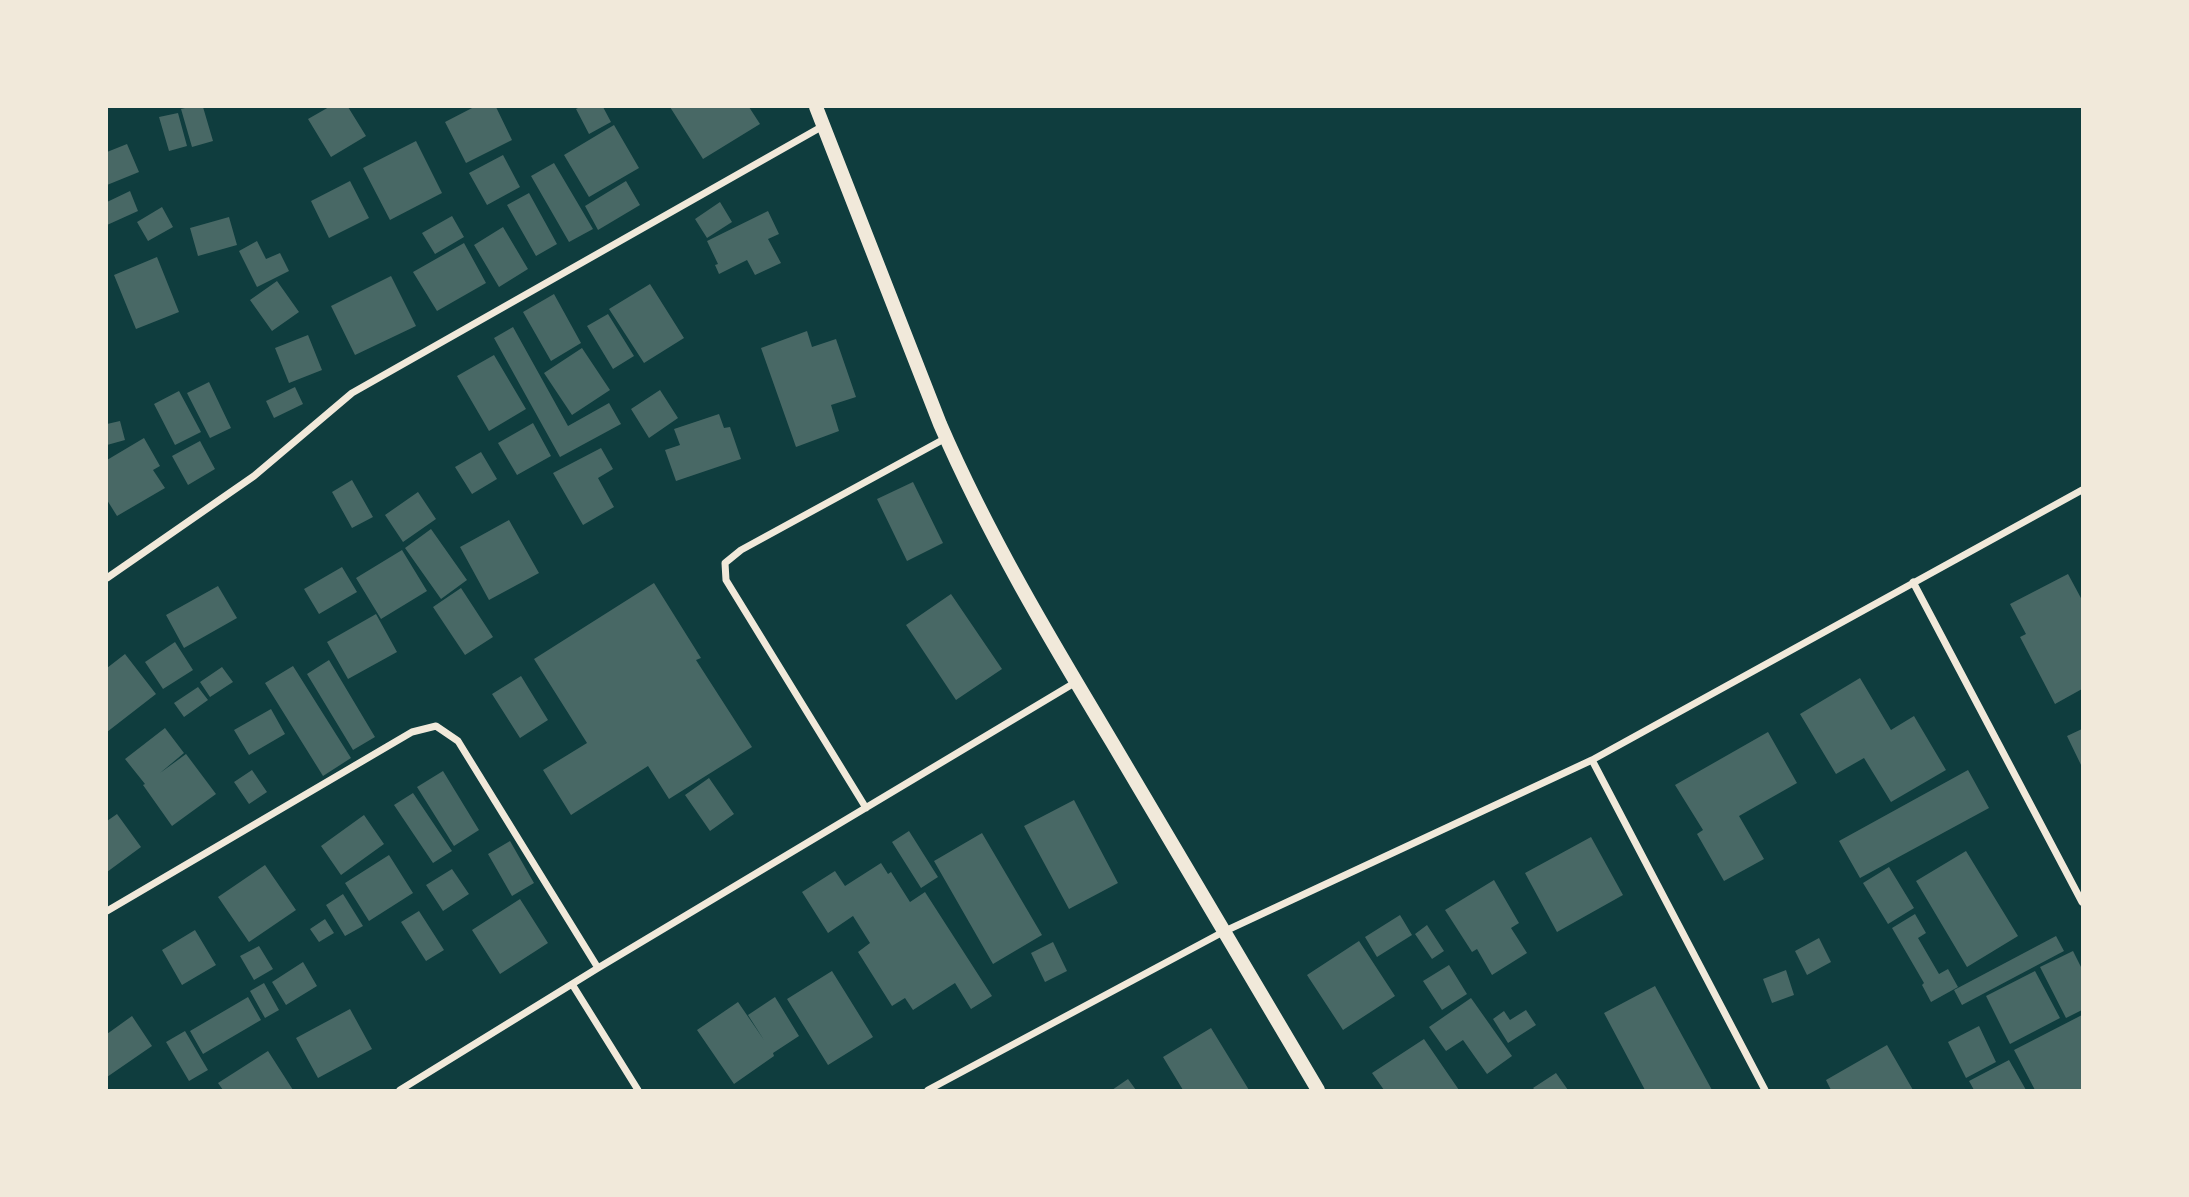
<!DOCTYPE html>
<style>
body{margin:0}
#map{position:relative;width:2189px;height:1197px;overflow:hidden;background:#0f3d3e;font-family:"IBM Plex Sans",sans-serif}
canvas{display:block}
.frame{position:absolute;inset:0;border:108px solid #f1e9da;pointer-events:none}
</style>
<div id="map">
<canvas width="2189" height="1197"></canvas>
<div class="frame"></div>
</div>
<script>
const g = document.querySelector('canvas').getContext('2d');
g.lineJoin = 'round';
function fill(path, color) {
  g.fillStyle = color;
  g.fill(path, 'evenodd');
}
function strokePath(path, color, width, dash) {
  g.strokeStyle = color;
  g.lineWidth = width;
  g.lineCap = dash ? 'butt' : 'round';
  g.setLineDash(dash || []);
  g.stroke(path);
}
fill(new Path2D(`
 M189,107H203L213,141L192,147L181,109Z
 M329,107H348L366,136L331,157L308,119Z
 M474,107H496L512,140L466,163L445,122Z
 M580,107H603L611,122L589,134L576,109Z
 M670,107H749L760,124L703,159Z
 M178,113L187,146L169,151L159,117Z
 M614,125L639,168L589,197L564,155Z
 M416,141L442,193L390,220L363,168Z
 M127,144L139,172L107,185V152Z
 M503,155L520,187L487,205L469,173Z
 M554,163L593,229L569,242L531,176Z
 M350,181L369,218L329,238L311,201Z
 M626,181L640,205L598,230L585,206Z
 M130,191L138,211L107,225V202Z
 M529,193L557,244L536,256L507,205Z
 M720,202L732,222L707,238L695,219Z
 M162,207L173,227L148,241L137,222Z
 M768,211L779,234L768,239L781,263L755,275L747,260L719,274L715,265L718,264L707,241Z
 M452,216L464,237L435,254L422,233Z
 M229,217L237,245L198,256L190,228Z
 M503,227L528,269L499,287L474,245Z
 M257,241L266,259L280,253L289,271L257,287L239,251Z
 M464,243L486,283L437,311L413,272Z
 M157,257L179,312L136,329L114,275Z
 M391,276L416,326L355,355L331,306Z
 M277,281L299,312L272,331L250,300Z
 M650,284L684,338L644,363L609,309Z
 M554,294L581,343L551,361L523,312Z
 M608,314L634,356L613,369L587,326Z
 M513,327L568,426L609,403L621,424L560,457L494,338Z
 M807,331L812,347L836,339L856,397L831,405L839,431L796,447L761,348Z
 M308,335L322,370L289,383L275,348Z
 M582,348L610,390L572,415L544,373Z
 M494,355L526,409L489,431L457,376Z
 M209,382L231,428L210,438L187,393Z
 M295,387L303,404L274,418L266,401Z
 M660,390L678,418L649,438L631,409Z
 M179,391L201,432L175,445L154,404Z
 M719,414L724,428L730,427L741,459L676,481L665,450L680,445L674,429Z
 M120,421L125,440L107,445V424Z
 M533,423L551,456L517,475L498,443Z
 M144,438L160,466L153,470L165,488L117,516L107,500V460Z
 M200,441L215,469L188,485L172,456Z
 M601,448L613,469L598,478L614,507L583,525L553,473Z
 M481,452L497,479L472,494L455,467Z
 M352,480L373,517L352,528L332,492Z
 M913,482L943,543L907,561L877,499Z
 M418,492L436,519L403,542L385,515Z
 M509,520L539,573L489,600L460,547Z
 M431,529L467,580L441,599L405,548Z
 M402,550L427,591L381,619L356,578Z
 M342,567L357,592L319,614L304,589Z
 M2068,574L2082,600V689L2055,704L2020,637L2026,634L2010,604Z
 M654,583L701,658L696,660L752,747L669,799L648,766L571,815L543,770L587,743L534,659Z
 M218,586L237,618L184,648L166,615Z
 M461,588L493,637L465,655L433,607Z
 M951,594L1002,669L956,700L906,625Z
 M376,614L397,652L348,679L327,642Z
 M175,642L193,670L163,689L145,662Z
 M125,654L156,694L107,732V668Z
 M329,660L375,737L353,750L307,674Z
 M293,666L351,758L323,776L265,683Z
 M222,667L233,682L210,697L200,682Z
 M521,676L548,720L520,738L492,694Z
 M1860,678L1891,730L1914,716L1946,770L1891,802L1864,758L1836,774L1800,714Z
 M198,687L208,700L184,717L174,703Z
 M271,709L285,734L249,755L234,730Z
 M165,728L184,753L160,773L186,754L216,794L172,826L143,785L145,784L125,759Z
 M2082,729V767L2067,736Z
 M1768,732L1797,783L1739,816L1764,859L1724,881L1697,834L1703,830L1675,785Z
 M252,770L267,792L249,804L234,782Z
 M1968,770L1989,808L1860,878L1839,841Z
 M443,771L479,830L454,846L417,787Z
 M709,778L734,814L710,831L685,795Z
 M413,793L452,851L433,863L394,805Z
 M1074,800L1118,883L1069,909L1024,826Z
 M117,814L141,847L107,872V821Z
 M364,815L384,844L341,875L321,846Z
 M909,831L938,877L921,888L892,842Z
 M982,833L1042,935L993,964L934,861Z
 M1591,837L1623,895L1557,932L1525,873Z
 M510,841L534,883L512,896L488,854Z
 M1966,851L2018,936L1967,967L1916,881Z
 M389,855L413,893L369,921L345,883Z
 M881,863L888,874L891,872L910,902L925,892L992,996L971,1009L955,983L913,1010L905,998L892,1006L858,952L870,943L853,916L828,933L802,892L835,871L845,886Z
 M265,865L296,910L249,942L218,897Z
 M1889,867L1914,908L1888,924L1863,883Z
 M452,869L469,894L443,911L426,885Z
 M1494,880L1519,923L1511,928L1527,953L1492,975L1477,949L1472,952L1445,910Z
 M343,894L363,926L345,936L326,905Z
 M520,899L548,943L500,974L472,930Z
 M419,911L444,950L426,961L401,922Z
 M1915,914L1926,933L1918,938L1939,974L1948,969L1958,987L1931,1002L1922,985L1924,983L1892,928Z
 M1400,915L1412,935L1377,957L1365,937Z
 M325,919L334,933L319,942L310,929Z
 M1427,925L1444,951L1432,959L1415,934Z
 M195,930L216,965L182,985L162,950Z
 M2056,936L2064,951L1962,1005L1954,990Z
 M1819,938L1831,962L1807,975L1795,951Z
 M1359,941L1395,996L1343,1030L1307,975Z
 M1053,942L1067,971L1045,982L1031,953Z
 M259,946L273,969L254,980L240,956Z
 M2073,951L2082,969V1010L2066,1018L2040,967Z
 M303,962L317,986L286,1005L272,982Z
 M1449,965L1467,994L1442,1010L1423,981Z
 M1786,970L1794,995L1772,1003L1763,979Z
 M832,971L873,1037L828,1065L787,999Z
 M2035,971L2060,1018L2010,1044L1986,996Z
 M264,983L279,1010L265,1018L250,991Z
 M1655,986L1712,1090H1645L1604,1013Z
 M248,997L261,1020L203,1054L190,1031Z
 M775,997L799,1036L773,1053L774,1056L734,1084L697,1030L738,1002L764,1040L748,1015Z
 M1471,998L1512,1056L1487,1074L1463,1040L1446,1051L1429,1027Z
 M350,1009L372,1049L318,1078L296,1038Z
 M1526,1010L1536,1025L1508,1043L1493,1019L1504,1011L1510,1020Z
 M2082,1015V1090H2035L2014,1050Z
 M132,1016L152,1046L107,1077V1034Z
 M1979,1026L1996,1062L1966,1078L1948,1042Z
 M1211,1028L1249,1090H1183L1163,1057Z
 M185,1031L208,1070L189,1081L166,1042Z
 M1424,1039L1459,1090H1384L1372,1073Z
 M1887,1045L1913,1090H1831L1826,1080Z
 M268,1051L293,1090H223L218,1083Z
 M2009,1060L2026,1090H1974L1969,1081Z
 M1556,1073L1568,1090H1535L1533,1088Z
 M1128,1079L1136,1090H1112Z`), '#486865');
strokePath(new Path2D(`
 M107,578L254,476L352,393L823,126
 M1913,582L2082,902
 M1592,760L1765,1090
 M866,808L726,580L725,563L741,550L946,438
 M107,911L412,732L436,726L458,741L598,968
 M572,984L638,1090
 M400,1090L598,968L1076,682
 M928,1090L1223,932L1592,760L2082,490`), '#f1e9da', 7);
strokePath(new Path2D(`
 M816,107L940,424C988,535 1050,639 1112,742C1180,858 1249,974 1318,1090`), '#f1e9da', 14);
</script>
